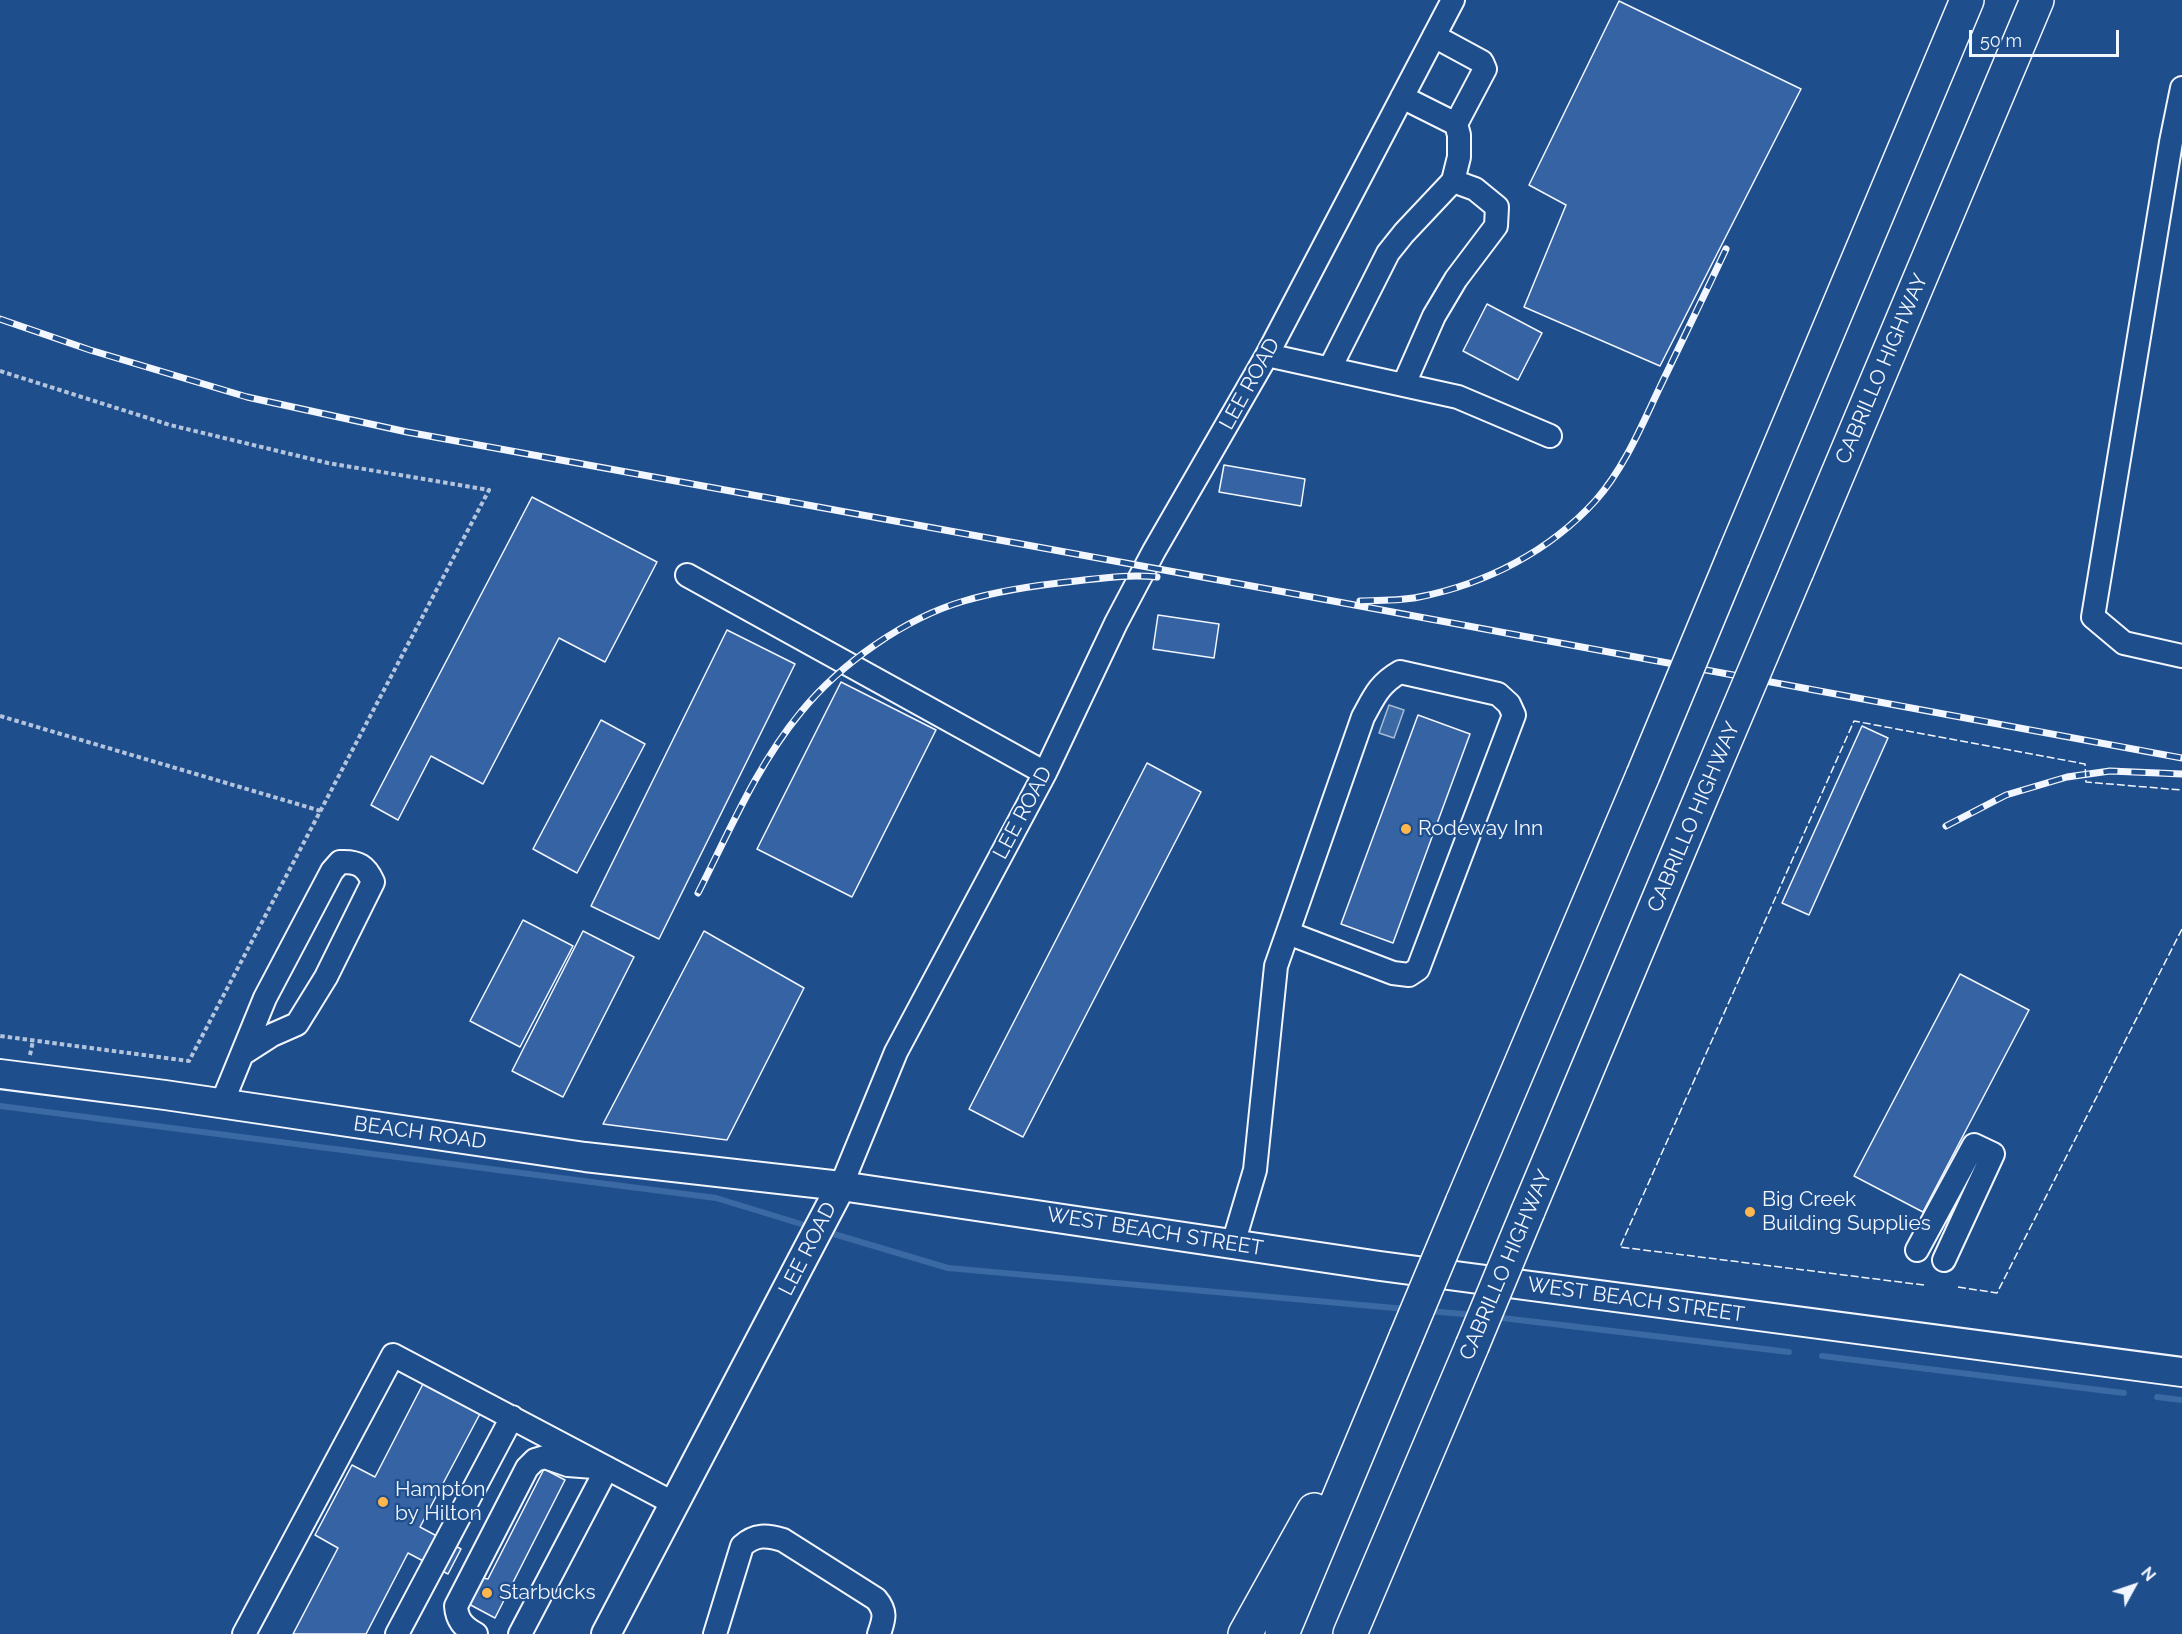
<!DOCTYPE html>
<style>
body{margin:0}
#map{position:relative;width:2182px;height:1634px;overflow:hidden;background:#1f4e8c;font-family:Raleway,sans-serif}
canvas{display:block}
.north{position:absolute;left:2104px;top:1556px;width:60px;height:60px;-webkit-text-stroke:4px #1f4e8c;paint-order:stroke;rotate:50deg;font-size:16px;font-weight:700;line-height:24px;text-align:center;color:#f2f6ff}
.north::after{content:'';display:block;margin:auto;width:21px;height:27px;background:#f2f6ff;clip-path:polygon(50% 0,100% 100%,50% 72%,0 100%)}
.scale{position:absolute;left:1969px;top:30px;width:150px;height:27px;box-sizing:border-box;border:3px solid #f2f6ff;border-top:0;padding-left:8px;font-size:18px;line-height:21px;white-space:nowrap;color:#f2f6ff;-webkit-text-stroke:4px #1f4e8c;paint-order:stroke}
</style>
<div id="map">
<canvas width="2182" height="1634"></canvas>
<div class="north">N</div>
<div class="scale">50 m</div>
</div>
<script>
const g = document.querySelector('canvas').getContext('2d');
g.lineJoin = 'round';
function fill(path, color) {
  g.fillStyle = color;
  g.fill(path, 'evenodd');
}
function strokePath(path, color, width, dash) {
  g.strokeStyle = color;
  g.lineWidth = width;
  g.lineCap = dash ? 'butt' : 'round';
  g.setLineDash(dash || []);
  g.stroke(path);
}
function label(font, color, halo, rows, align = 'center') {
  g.font = font + ' Raleway,sans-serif';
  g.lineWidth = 4.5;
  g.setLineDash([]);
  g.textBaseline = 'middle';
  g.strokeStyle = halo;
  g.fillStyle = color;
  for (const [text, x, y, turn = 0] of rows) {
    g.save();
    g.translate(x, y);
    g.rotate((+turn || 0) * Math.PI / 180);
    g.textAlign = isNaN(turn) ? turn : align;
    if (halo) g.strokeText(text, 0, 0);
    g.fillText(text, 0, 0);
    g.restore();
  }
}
const water = new Path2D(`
 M1389,705L1404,710L1394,738L1379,733Z`);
fill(water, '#3b69a3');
strokePath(water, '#a8bbd7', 1.5);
strokePath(new Path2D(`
 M0,1106L716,1198L811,1227
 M827,1232L948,1268L1406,1309
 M1428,1311L1475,1315
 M1494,1317L1789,1352
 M1822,1356L2124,1393
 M2157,1397L2182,1400`), '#3b69a3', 6);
const building = new Path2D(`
 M1619,1L1801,89L1660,366L1524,307L1566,205L1529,185Z
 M1487,304L1542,333L1518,380L1463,351Z
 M1224,465L1305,479L1301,506L1219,492Z
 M532,497L657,562L605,662L559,638L483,784L431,756L398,820L371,805Z
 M1158,615L1219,624L1214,658L1153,649Z
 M727,630L795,664L659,939L591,906Z
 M841,682L936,730L852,897L757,849Z
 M1418,715L1470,734L1393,943L1341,924Z
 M601,720L645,744L577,873L533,849Z
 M1862,726L1888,738L1809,915L1782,903Z
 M1147,763L1201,792L1023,1137L969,1109Z
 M523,920L573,946L520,1047L470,1021Z
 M583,931L634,957L563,1097L512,1071Z
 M704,931L804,988L727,1140L603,1124Z
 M1960,974L2029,1010L1923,1212L1854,1176Z
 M425,1380L482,1410L420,1527L461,1549L448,1574L408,1553L366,1634H293L338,1548L315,1535L352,1465L375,1477Z
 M544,1469L565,1480L495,1618L465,1602L478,1577L488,1579Z`);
fill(building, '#3563a3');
strokePath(building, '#f2f6ff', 1.5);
const minor = new Path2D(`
 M1434,36L1482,62L1485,69L1456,124
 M2182,88L2171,142L2093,617L2124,643L2182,656
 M1267,355L1458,397L1550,436
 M1330,368L1388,253L1404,233L1453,181L1459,157V135L1456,124L1402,97
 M1404,384L1434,316L1456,279L1496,226L1497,207L1475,189L1453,181
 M687,575L1045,773
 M222,1103L265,998L332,871L340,862C358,861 366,866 373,882L326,977L297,1024L272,1035L244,1053
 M841,1186L896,1052L1045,773L1116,623L1154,551L1267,355L1453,0
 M1233,1244L1255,1170L1276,966L1363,717C1374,697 1379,684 1400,672L1498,694L1509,704L1514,715L1418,969L1409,975L1393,973L1288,933
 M1917,1250L1974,1145L1993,1154L1944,1260
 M244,1634L393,1355L675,1504
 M397,1634L512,1417
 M476,1634C463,1627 457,1620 456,1606L527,1468L535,1460L545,1457L568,1465L607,1468L520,1634
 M715,1634L742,1546C755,1534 767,1535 783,1540L876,1599C887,1612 884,1619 879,1634`);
const major = new Path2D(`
 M0,1074L165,1095L585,1157L841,1186L1380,1266L2182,1372
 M606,1634L841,1186`);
const highway = new Path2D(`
 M1733,558L1967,0
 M1797,571L2037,0
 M1462,1203L1643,775
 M1528,1211L1706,786
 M1245,1634L1314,1510
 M1282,1634L1406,1337
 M1350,1634L1472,1346`);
strokePath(minor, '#f2f6ff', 26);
strokePath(major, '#f2f6ff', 32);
strokePath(highway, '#f2f6ff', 36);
strokePath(new Path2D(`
 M0,371L170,425L328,463L489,490L189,1061L0,1036
 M0,716L321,811
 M30,1055L33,1041`), '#b3c4dc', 4, [4.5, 3]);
strokePath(minor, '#1f4e8c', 22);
strokePath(major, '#1f4e8c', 28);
strokePath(highway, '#1f4e8c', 33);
const rail = new Path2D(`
 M0,319L90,350L247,397L407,432L1279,591L2182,758
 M1360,601C1379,600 1400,601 1419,597C1486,584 1550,551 1596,500C1624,468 1641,427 1659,389C1681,343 1704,296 1726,249
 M1946,826L2006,795L2067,777L2110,771L2182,774
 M698,893C729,832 757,765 801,712C840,664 905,618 964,601C1001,590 1038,585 1076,581C1103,578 1130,574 1157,577`);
strokePath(rail, '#f2f6ff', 7);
strokePath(rail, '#1f4e8c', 4.5, [14]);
const highwayBridge = new Path2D(`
 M1643,775L1733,558
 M1706,786L1797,571
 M1406,1337L1462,1203
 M1472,1346L1528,1211`);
strokePath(highwayBridge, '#f2f6ff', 36, []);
strokePath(highwayBridge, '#1f4e8c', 33);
strokePath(new Path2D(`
 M1924,1285L1620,1247L1854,721L2085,764L2086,782L2182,790
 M1958,1287L1997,1293L2182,929`), '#f2f6ff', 1.5, [8, 3]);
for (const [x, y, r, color] of [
 [1406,829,6,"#ffb74d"],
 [1750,1212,6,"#ffb74d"],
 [383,1502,6,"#ffb74d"],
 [487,1593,6,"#ffb74d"]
]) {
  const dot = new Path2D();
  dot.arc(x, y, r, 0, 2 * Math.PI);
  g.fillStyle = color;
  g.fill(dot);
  strokePath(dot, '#1f4e8c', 2);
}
label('21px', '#f2f6ff', '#1f4e8c', [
 ["CABRILLO HIGHWAY",1882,369,-67],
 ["LEE ROAD",1250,384,-61],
 ["LEE ROAD",1023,813,-62],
 ["CABRILLO HIGHWAY",1694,817,-67],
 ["BEACH ROAD",420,1133,8],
 ["WEST BEACH STREET",1155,1232,9],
 ["LEE ROAD",808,1249,-63],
 ["CABRILLO HIGHWAY",1506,1265,-67],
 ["WEST BEACH STREET",1636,1300,8]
]);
label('21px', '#f2f6ff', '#1f4e8c', [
 ["Rodeway Inn",1418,829],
 ["Big Creek",1762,1200],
 ["Building Supplies",1762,1224],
 ["Hampton",395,1490],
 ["by Hilton",395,1514],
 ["Starbucks",499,1593]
], 'left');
</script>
